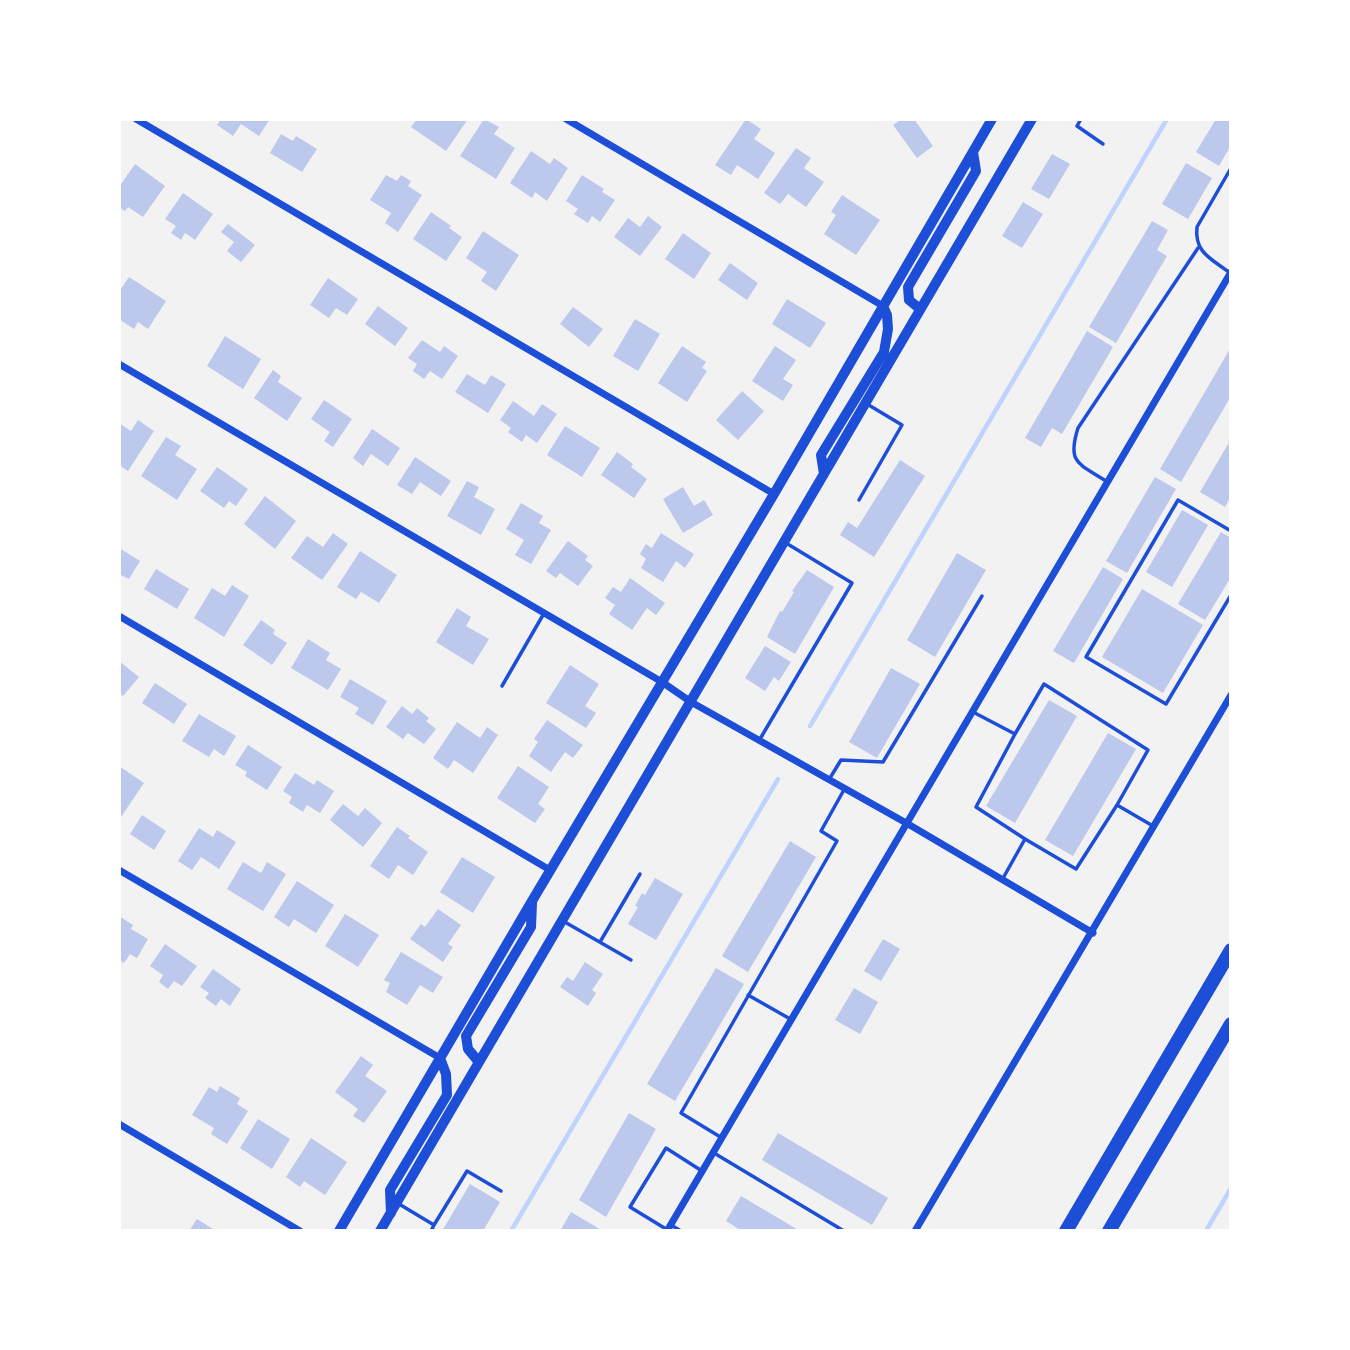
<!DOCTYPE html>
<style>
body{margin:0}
#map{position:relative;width:1350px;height:1350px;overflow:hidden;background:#f2f2f2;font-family:"Asap Condensed",sans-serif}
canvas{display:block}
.frame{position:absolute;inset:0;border:121px solid #fff;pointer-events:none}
</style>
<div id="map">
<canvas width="1350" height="1350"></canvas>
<div class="frame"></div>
</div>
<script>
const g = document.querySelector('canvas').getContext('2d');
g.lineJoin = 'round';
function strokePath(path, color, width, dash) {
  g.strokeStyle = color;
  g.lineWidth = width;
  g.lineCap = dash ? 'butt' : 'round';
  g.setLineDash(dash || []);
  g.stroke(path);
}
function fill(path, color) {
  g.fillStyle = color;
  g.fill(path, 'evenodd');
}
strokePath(new Path2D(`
 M810,726L1167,119
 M511,1231L778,779
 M1206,1231L1231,1188`), '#bfd3fe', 4.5);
fill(new Path2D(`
 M221,119H270L259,136L241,124L233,136L217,125Z
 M417,119H468L446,151L411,127Z
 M484,119L499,127L494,134L515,148L496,179L460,156Z
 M746,119L761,129L754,139L775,153L758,179L737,165L731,175L715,165Z
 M902,119H914L933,146L917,158L893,125Z
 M1216,119H1231V145L1219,166L1196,152Z
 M281,134L293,141L296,136L317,149L302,172L270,153Z
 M796,148L811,158L804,168L824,182L806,207L788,194L780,204L764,193Z
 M531,151L550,164L554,158L568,168L547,201L535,192L532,198L510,183Z
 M1052,154L1070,164L1049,199L1031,189Z
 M1186,163L1212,178L1188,219L1162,204Z
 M135,164L165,186L143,217L128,207L125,211L119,207V187Z
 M386,175L397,181L401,175L411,181L408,186L422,195L398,232L385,223L391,213L370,200Z
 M582,175L604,189L602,192L615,200L600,222L592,216L588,223L574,214L578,209L566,201Z
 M183,193L213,214L195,240L185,233L181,240L171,233L176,226L165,219Z
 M842,195L880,220L856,255L824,234L836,215L831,212Z
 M1023,202L1043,214L1022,248L1002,236Z
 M431,212L451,226L449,228L462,237L446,261L413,239Z
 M648,216L662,227L640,256L614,237L628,218L640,227Z
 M1152,221L1168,230L1157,250L1167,256L1116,343L1089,327Z
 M228,224L255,245L241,262L227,251L234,242L221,232Z
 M483,231L519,255L496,291L481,281L487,272L466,258Z
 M683,233L711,253L694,279L665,259Z
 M730,263L758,283L747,300L718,280Z
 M129,277L166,301L148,329L138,322L134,329L119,319V292Z
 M328,278L358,299L347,315L336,308L329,318L310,305Z
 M787,299L826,323L810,348L772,324Z
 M378,306L408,328L395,346L365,324Z
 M573,307L603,329L589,347L560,324Z
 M635,319L660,334L638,371L613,356Z
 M1087,331L1113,347L1062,434L1052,428L1041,447L1025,438Z
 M225,336L261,359L243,389L207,366Z
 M422,340L440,352L444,346L458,356L442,379L430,371L424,379L413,371L417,364L408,358Z
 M682,346L706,362L702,368L707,371L687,402L658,383Z
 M775,346L796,360L783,379L793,385L783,401L752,381Z
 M1231,347V396L1181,482L1160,469Z
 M273,370L281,376L278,382L302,398L287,421L254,398Z
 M467,374L485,385L491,375L506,384L488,413L455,392Z
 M742,391L764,411L738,440L716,420Z
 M324,400L352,419L333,447L324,441L330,432L311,419Z
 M513,401L534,416L542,404L557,414L537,443L526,435L522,442L508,432L511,428L500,420Z
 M138,420L154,431L128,471L119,465V423L131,431Z
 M565,426L600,448L582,477L547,455Z
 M372,429L400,448L388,466L371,454L363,466L353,458Z
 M166,437L181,446L175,455L197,469L177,500L141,476Z
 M1231,439V496L1225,507L1200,492Z
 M617,452L633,464L631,467L647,479L634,498L601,475Z
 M415,457L451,481L441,496L420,482L412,494L397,485Z
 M900,460L925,476L874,557L840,535L848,522L857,528Z
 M217,467L248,489L236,506L229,501L224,508L200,491Z
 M1155,477L1176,489L1127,573L1106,561Z
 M467,481L479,487L474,497L495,509L481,535L447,516Z
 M683,487L694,506L704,500L713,515L683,533L663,499Z
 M265,496L296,521L275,549L244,524Z
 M521,503L543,516L539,523L551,530L531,564L515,555L524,540L506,529Z
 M1182,510L1208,525L1172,587L1146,572Z
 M1221,532L1231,538V577L1205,620L1178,604Z
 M333,533L348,544L322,580L291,558L307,536L323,547Z
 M661,533L694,554L685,568L676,561L663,582L641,568L646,559L640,554L646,544L652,548Z
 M568,541L588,556L585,560L593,566L578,586L560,573L556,578L546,571Z
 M119,548L140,561L129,579L119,574Z
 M360,551L397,575L379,603L361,592L356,599L337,587Z
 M957,553L986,570L935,657L907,640Z
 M1103,567L1123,579L1074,663L1053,651Z
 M156,569L189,589L177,609L144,589Z
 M807,570L834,587L795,654L767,637L780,611L782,612L794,592L792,591Z
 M630,578L665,603L656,615L647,608L632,630L609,614L615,605L605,598L613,587L621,592Z
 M232,585L249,596L224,637L194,618L212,588L225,596Z
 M1142,589L1203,625L1163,693L1102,657Z
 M457,608L471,617L466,626L489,639L473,665L436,642Z
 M261,620L275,630L273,634L287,643L272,665L243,645Z
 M308,639L330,653L326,660L341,669L328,690L291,668Z
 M765,646L791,662L779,681L774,677L765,691L745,678Z
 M119,661L139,677L123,696L119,692Z
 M570,665L599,684L585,706L596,713L586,728L546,703Z
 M891,668L920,684L877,758L849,742Z
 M350,679L387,701L373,725L355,714L359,708L340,697Z
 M155,683L187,704L174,724L142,703Z
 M1049,700L1077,716L1015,823L986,806Z
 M402,706L412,714L417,708L429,718L426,721L436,729L424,744L408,733L403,739L386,727Z
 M199,714L236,736L224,756L214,749L209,757L182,741Z
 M547,720L583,745L573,758L565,752L551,772L529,756L538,742L534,739Z
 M457,722L480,738L487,727L498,735L473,773L454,760L448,769L433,758Z
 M1108,733L1136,749L1073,856L1045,840Z
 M248,745L282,767L267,790L245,776L247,772L235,765Z
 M119,766L144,783L119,820Z
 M518,766L549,787L538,804L545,809L535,823L497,798Z
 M295,773L314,785L317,780L334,791L320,813L307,805L303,812L289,803L292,797L283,791Z
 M343,804L358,816L365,808L382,823L363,847L330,820Z
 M142,815L166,831L154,850L130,834Z
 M397,827L410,836L408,838L428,852L413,875L398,865L389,879L370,866Z
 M199,828L213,837L217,830L236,842L219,869L201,857L192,870L178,861Z
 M790,841L816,857L748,972L722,956Z
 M462,857L495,877L473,913L440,892Z
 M243,862L261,873L267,862L286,874L263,911L227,889Z
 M655,878L683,894L656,940L628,924L638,907L635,906L642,893L645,895Z
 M297,881L334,905L316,933L294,919L289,927L274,917Z
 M438,909L461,925L448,944L453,947L443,962L410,939L421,924L425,927Z
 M345,914L379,935L358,967L325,946Z
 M119,916L133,925L131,929L148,939L137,958L130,954L124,963L119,960Z
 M883,939L900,949L881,981L864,971Z
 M165,944L197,966L182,986L174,981L168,989L159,982L163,975L150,966Z
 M401,952L443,977L433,993L420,985L407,1005L386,992L390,983L384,980Z
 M585,962L603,974L592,990L596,993L588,1006L560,987L567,977L573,981Z
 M716,968L744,984L675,1101L647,1084Z
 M213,969L241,989L230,1006L221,999L216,1006L205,998L209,993L200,987Z
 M854,988L878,1002L860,1034L835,1020Z
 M361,1056L373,1065L365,1076L387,1091L364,1123L353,1116L358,1109L335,1092Z
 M220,1086L240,1098L237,1104L248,1111L227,1144L211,1134L214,1128L192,1115L209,1087L217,1092Z
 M629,1113L656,1129L606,1217L579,1200Z
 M258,1119L290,1139L272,1169L240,1148Z
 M778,1133L888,1198L872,1225L762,1160Z
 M311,1138L347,1162L325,1195L304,1181L300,1187L286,1177Z
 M470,1184L500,1202L483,1231H442Z
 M741,1196L800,1231H742L726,1221Z
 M571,1212L598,1228L597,1231H560Z
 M197,1219L216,1231H189Z`), '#bdc9ec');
strokePath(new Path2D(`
 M1081,119L1077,126L1103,144
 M1230,273C1212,259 1194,253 1197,227L1231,168
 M1106,481C1078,463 1067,463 1078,428L1198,248
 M859,500L902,425L867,404
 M1231,531L1178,500L1086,657L1166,704L1231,595
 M502,686L543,615
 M973,712L1015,734L976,807L1025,839
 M1015,734L1044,684L1148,750L1117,805
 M760,739L852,583L786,543
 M830,778L841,760L883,762L982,596
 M1002,880L1025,839L1076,869L1117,805L1153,826
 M563,921L631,960
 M600,942L640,874
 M748,995L792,1020
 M722,1138L681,1113L837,841L821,831L845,788
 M714,1153L844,1231
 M399,1204L434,1225L431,1231
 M434,1225L467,1171L501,1191
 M671,1225L681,1231
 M666,1229L630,1207L666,1148L702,1171`), '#1d4ed8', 3.5);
strokePath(new Path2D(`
 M136,119L774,494
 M566,119L883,306
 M119,364L662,682L691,702L908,824L1093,933
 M119,616L550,870
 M119,870L440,1058
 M119,1124L300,1231
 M667,1231L1231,272
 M915,1231L1231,695`), '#1d4ed8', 7);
strokePath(new Path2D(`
 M920,309L909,300L908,287L976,171L973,152
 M824,474L821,455L884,352L888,329L887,315L883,306
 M478,1061L468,1049L466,1036L531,927L532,903
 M391,1213L390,1190L447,1095L446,1074L440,1058
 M339,1231L532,901L774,494L992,119
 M380,1231C596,859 814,489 1032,119`), '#1d4ed8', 10);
strokePath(new Path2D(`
 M1066,1231L1231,950
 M1109,1231L1231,1024`), '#1d4ed8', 14);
</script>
